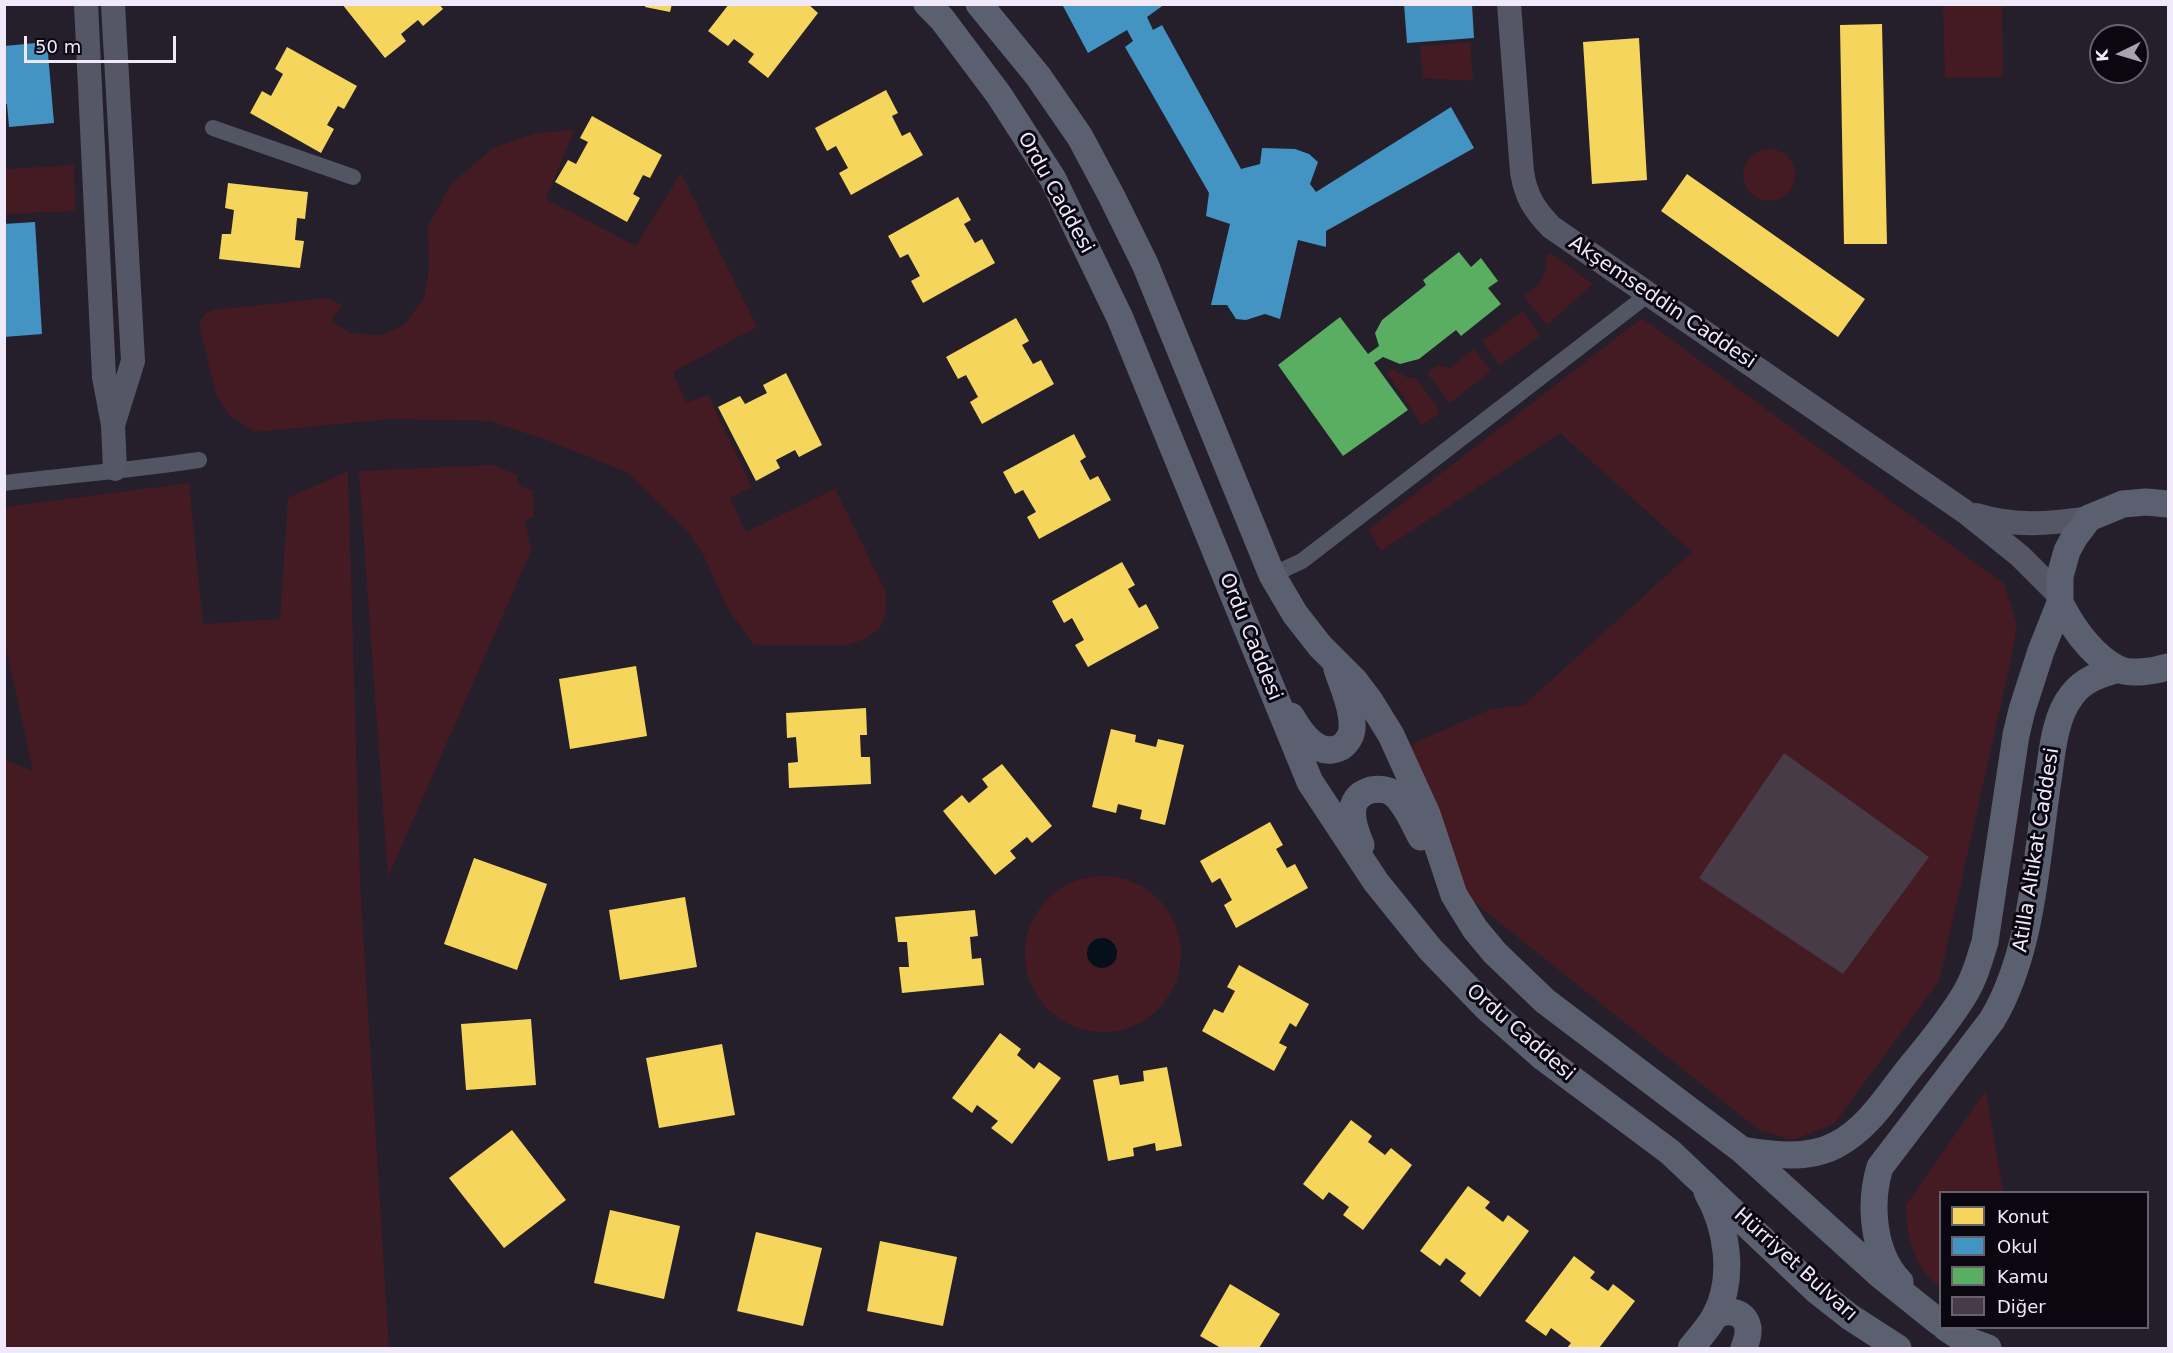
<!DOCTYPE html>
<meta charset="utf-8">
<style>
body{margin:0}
#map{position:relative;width:2173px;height:1353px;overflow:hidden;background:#251f2c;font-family:"DejaVu Sans",sans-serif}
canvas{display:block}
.frame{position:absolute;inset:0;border:6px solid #f0e9fa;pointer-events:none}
.legend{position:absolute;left:1939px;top:1191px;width:210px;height:138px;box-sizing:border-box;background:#0b0711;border:2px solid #67616e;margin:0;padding:8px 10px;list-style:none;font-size:18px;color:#f0e9fa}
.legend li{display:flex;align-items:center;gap:12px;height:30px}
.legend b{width:30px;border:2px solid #67616e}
.north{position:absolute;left:2089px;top:24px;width:60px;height:60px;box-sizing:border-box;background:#0b0711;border:2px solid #67616e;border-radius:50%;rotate:265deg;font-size:16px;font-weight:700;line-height:24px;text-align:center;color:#f0e9fa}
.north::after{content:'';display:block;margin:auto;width:21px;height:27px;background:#a9a2b2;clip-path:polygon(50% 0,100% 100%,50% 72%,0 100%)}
.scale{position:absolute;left:24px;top:36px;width:152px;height:27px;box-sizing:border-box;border:3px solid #f0e9fa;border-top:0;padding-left:8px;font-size:18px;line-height:21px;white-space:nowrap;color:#f0e9fa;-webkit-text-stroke:4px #0b0711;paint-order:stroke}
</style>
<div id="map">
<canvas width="2173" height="1353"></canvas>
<div class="frame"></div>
<ul class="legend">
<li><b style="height:16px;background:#f6d55c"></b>Konut</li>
<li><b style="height:16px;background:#4393c3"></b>Okul</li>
<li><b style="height:16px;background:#5aae61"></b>Kamu</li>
<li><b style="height:16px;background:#463b47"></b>Diğer</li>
</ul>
<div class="north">K</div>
<div class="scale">50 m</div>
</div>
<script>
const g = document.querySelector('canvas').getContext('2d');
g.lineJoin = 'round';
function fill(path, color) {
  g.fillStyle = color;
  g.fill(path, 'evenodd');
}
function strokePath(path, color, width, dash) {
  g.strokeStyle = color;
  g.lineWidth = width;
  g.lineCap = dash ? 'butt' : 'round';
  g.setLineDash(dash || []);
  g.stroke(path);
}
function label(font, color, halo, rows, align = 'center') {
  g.font = font + ' "DejaVu Sans",sans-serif';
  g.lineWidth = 6;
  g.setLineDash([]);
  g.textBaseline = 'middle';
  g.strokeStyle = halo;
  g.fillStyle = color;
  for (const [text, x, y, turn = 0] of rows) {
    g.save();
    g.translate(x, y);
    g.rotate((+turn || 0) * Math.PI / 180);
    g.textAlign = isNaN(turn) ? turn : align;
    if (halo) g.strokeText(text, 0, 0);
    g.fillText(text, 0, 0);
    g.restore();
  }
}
fill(new Path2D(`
 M1943,5H2002L2003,77L1945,78Z
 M1470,42L1473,81L1423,78L1420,46Z
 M574,130L546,199L636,246L681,173L757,327L673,372L686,403L708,395L752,487L730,498L746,532L835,489L886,592V612L880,628L865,639L847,645H754L728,609L703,554L688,532L627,472L549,441L489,421L391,419L255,432L228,414L217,396L199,324L205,314L213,310L327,298L342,305L331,321L351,333L383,335L404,325L424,298L429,268L428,226L451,184L493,148L537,133Z
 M1743 175a26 26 0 1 1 52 0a26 26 0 1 1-52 0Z
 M74,165L75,211L5,214V169Z
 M1550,253L1593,284L1547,325L1523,296C1543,284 1545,278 1547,256Z
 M1523,311L1540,336L1500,365L1482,341Z
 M1642,318L2004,584L2017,624L2012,654L1939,981L1834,1124L1793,1140L1759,1130L1464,894L1410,745L1491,709L1524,705L1692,552L1560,433L1381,551L1368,530Z
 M1474,349L1491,371L1450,403L1427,373L1438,365L1450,368Z
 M1393,369L1408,378H1416L1438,408L1439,414L1422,425L1387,373Z
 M492,465L517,475L518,485L533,491L534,516L525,520L531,551L388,877L359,471Z
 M348,471L360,882L389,1348H5V760L33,771L5,643V507L189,483L203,624L280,619L288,498Z
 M1025 954a78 78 0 1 1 156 0a78 78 0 1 1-156 0Z
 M1986,1090L2003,1192H1940V1286C1913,1268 1906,1235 1906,1205Z`), '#441a23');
fill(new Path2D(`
 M1087 953a15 15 0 1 1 30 0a15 15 0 1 1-30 0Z`), '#04101a');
fill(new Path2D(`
 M342,4H439L443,9L423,26L418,20L401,34L406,41L385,58Z
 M646,4H672L670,12L645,7Z
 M729,4H808L818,13L768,78L748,62L754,54L734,39L728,46L708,31Z
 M1882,24L1887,244H1844L1840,25Z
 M1639,38L1647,180L1592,184L1583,42Z
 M287,47L357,86L344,109L338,106L327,125L334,129L321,153L250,113L262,91L271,96L283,74L275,69Z
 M886,90L898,113L892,116L902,136L910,132L923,155L851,195L839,173L848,168L836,146L827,151L815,128Z
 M592,116L662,155L650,178L643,175L633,194L640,198L627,222L555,182L568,160L576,164L588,142L580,138Z
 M1687,174L1865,299L1838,337L1661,211Z
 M228,183L308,192L305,219L297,218L295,240L304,241L300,268L219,259L222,234H231L234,210L225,208Z
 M958,197L971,220L964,224L975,243L982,239L995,263L923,303L911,281L920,276L908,254L900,258L888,236Z
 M1016,318L1029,341L1022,345L1033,364L1041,360L1054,384L982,424L970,402L978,397L966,375L958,379L946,357Z
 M786,373L822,445L799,457L795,450L776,460L780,468L756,481L718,407L740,396L745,404L767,393L763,385Z
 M1074,434L1086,457L1080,461L1090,480L1098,476L1111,500L1039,539L1027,517L1036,512L1023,490L1015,494L1003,472Z
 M1122,562L1135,585L1128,589L1139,608L1146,604L1159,628L1088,667L1075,645L1084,640L1072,618L1064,623L1052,601Z
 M636,666L647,736L570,749L559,679Z
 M866,708L867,735H860L861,757H870L871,784L789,788L788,763L798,762L796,737L787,738L786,713Z
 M1111,729L1136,735L1135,742L1156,747L1158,739L1184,745L1165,825L1140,819L1142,810L1118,804L1116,813L1092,807Z
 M1002,764L1052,826L1032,843L1027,837L1010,851L1016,858L995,875L943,811L962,795L969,803L988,787L982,779Z
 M1270,822L1283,845L1276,849L1287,868L1295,864L1308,888L1236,928L1224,905L1232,900L1220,878L1212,883L1200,861Z
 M474,858L547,884L517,970L444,944Z
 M685,897L697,967L620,980L609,910Z
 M975,910L978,936L970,937L972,959L981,958L984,985L902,993L899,967H909L907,942H898L895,917Z
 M1239,965L1309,1004L1296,1027L1290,1023L1279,1043L1287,1047L1274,1071L1202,1031L1214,1009L1223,1013L1235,991L1227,987Z
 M531,1019L536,1085L466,1090L461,1024Z
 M1000,1033L1021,1049L1017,1055L1034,1069L1039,1062L1061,1078L1012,1144L991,1128L998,1121L977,1105L972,1113L952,1098Z
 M722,1044L735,1115L659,1128L646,1058Z
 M1167,1067L1182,1146L1156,1151L1155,1143L1133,1148L1134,1156L1108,1161L1093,1080L1118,1075L1120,1085L1144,1081L1143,1071Z
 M1351,1120L1372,1136L1368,1142L1385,1155L1391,1148L1412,1165L1363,1230L1343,1215L1349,1207L1329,1192L1323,1200L1303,1184Z
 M512,1130L566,1200L504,1248L449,1178Z
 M1468,1186L1490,1202L1485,1208L1503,1222L1508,1215L1529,1231L1480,1297L1460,1281L1466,1273L1446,1258L1440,1266L1420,1251Z
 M610,1210L680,1226L664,1299L594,1283Z
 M756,1232L822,1248L803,1326L737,1311Z
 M880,1241L957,1257L943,1326L867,1311Z
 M1574,1256L1595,1272L1590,1278L1608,1291L1613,1284L1635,1301L1599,1348H1567L1571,1343L1551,1328L1546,1336L1525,1321Z
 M1230,1284L1280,1314L1259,1348H1221L1200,1336Z`), '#f6d55c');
fill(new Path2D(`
 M1062,4H1165L1147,17L1153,30L1162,25L1241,169L1260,164L1262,148L1295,149L1309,154L1318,162L1310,184L1316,192L1451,107L1474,148L1326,231V247L1298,240L1280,319L1265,314L1246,320L1236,319L1227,305H1211L1230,224L1206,216L1209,193L1125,47L1133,41L1127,30L1088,53Z
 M1404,4H1472L1474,38L1407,43Z
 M47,42L54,123L9,127L7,104H4V46Z
 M35,222L42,334L4,337V224Z`), '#4393c3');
fill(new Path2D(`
 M1459,252L1471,267L1481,258L1498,281L1488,288L1501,304L1461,336L1456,330L1419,359L1400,364L1383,357L1374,363L1408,410L1343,456L1278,365L1340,317L1368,354L1379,346L1375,333L1382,320L1426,285L1423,280Z`), '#5aae61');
fill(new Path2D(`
 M1784,753L1929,857L1843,974L1699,878Z`), '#463b47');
strokePath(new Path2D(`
 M213,128L353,177
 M4,483C69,475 134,470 199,460
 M1272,575L1302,561L1650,293`), '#525562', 16);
strokePath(new Path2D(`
 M86,4L104,377L113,425L115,469
 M113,4L133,361L114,422
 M1509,4L1522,172C1526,197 1534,209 1551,227L1964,511L2020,556L2059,595
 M1976,515C2015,527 2050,524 2089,518`), '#555766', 24);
strokePath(new Path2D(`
 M927,4L942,19L999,95L1053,179L1120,318L1310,782L1376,882L1430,949L1487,1008L1544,1058L1670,1152L1817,1291L1850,1317L1898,1348
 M979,4L1038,76L1080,137L1112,197L1145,264L1272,575L1295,614L1320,646L1354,680L1370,701L1391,735L1427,814L1454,895L1475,929L1495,953L1545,1001L1742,1150L1880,1275L1940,1323
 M2060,603C2073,628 2091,655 2118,669C2131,675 2155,671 2168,667
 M1291,716C1301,733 1318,759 1341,747C1347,743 1352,735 1352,728C1353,708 1343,687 1337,669
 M1361,845C1353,826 1343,798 1371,790C1376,789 1384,789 1389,791C1404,798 1413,823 1421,837
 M1742,1150C1771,1155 1808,1160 1836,1145C1867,1129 1887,1097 1908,1070C1927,1047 1947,1023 1963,997C1974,980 1979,961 1985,942L2016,735L2022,710L2041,651L2060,603V576L2067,551L2074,538L2089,518L2123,504L2146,502L2168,504
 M1900,1282C1872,1253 1869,1203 1880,1167L1992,1020C2032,953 2036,863 2047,787C2052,757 2053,719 2072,695C2084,679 2101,674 2119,669
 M1716,1315C1729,1308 1745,1312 1748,1328C1749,1335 1746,1342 1744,1348
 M1946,1328L1963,1339L1988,1348
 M1691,1348C1699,1338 1710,1326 1716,1314C1735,1277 1727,1227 1707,1192`), '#5b6071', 27);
label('20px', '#f0e9fa', '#0b0711', [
 ["Ordu Caddesi",1055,193,61],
 ["Akşemseddin Caddesi",1662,303,34],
 ["Ordu Caddesi",1250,637,68],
 ["Atilla Altıkat Caddesi",2037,850,-81],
 ["Ordu Caddesi",1520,1033,41],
 ["Hürriyet Bulvarı",1795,1265,42]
]);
</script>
